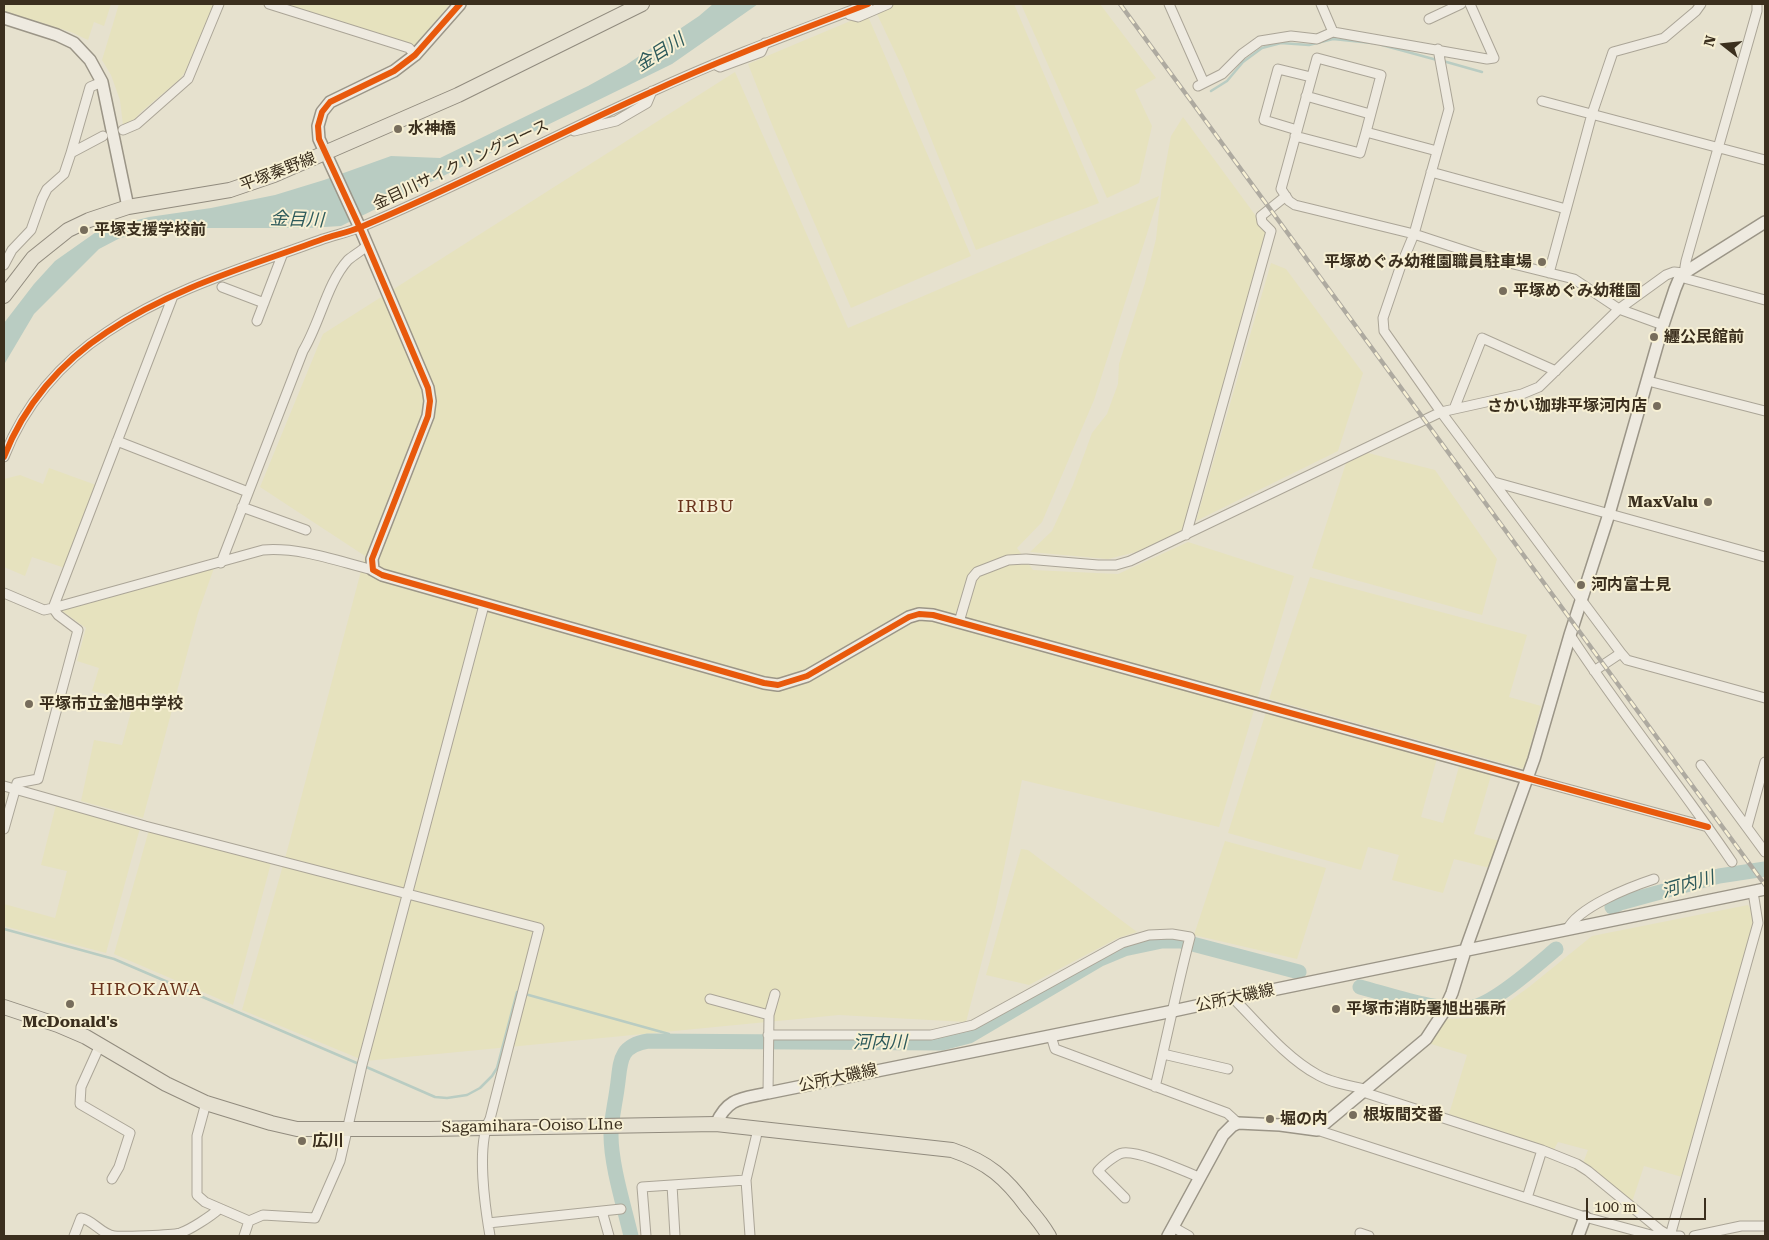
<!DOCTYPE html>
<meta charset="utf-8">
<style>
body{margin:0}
#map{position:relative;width:1769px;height:1240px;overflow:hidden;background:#e6e1ce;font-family:"Roboto Serif",serif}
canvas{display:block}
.frame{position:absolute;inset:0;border:5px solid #3b2f1e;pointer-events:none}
.north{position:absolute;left:1699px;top:20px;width:50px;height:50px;-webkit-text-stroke:4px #f7f0d4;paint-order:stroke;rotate:286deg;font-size:14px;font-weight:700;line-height:20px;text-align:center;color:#3b2f1e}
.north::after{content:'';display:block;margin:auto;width:18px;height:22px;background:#3b2f1e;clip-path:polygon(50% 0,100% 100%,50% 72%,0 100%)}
.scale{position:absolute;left:1586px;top:1198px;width:120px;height:22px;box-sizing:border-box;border:2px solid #3b2f1e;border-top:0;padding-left:6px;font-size:15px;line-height:18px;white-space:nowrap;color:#3b2f1e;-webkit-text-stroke:4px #f7f0d4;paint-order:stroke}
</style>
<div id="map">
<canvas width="1769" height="1240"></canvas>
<div class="frame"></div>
<div class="north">N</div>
<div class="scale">100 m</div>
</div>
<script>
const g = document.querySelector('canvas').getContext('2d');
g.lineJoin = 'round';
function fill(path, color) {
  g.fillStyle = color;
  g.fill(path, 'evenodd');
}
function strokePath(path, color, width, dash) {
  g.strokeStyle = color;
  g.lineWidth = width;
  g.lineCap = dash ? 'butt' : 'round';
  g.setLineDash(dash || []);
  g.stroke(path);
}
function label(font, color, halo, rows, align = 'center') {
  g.font = font + ' "Roboto Serif","Noto Sans JP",serif';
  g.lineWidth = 4;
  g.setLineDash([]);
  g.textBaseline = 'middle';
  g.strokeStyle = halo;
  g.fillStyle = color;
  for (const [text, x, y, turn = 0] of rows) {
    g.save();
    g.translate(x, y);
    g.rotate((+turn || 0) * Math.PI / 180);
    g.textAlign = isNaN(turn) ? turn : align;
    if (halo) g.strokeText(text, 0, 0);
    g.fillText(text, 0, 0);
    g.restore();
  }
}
fill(new Path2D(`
 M4,4H111L104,26L94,22L88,40L71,32L4,11Z
 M119,4H214L185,72L180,79L141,112L132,122L123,125L120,100L111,75L102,60Z
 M282,4H450L415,45L391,39Z
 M895,4H1014L1099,203L976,250L903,69L877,14Z
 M1021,4H1100L1156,78L1135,90L1152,126L1139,183L1107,198Z
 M867,14L971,256L851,308L773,127L748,64Z
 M735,72L848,328L1159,196L1094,400L1042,522L1017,548L1033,570L1118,574L1188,542L1294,576L1219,827L1022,780L996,907L966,1022L839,1015L365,1061L242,1010L287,851L365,556L260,487L323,334Z
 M1183,117L1267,231L1183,530L1136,552L1108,559L1030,552L1052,531L1073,485L1092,433L1107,414L1118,384L1119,364L1145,283L1156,239L1162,184L1171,136Z
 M1271,263L1286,269L1363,373L1338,451L1196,521Z
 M1368,453L1435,470L1497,559L1482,615L1312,568L1346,463Z
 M49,468L96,485L65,568L32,557L25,576L4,567V479L20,475L43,484Z
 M214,568L198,613L143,818L81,801L94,740L122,745L134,701L92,691L99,668L77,661L86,628L62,611Z
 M1310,577L1527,635L1509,697L1541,706L1524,769L1269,699Z
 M1266,712L1437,758L1421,817L1443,823L1460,763L1492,772L1474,834L1499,841L1490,868L1454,859L1443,893L1392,880L1399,855L1368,847L1361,870L1228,833Z
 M56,805L140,828L106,953L4,926V904L55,918L67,871L41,865Z
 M149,830L271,863L233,1005L114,954Z
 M1225,841L1326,868L1297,959L1194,935Z
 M1021,849L1028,850L1137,932L1118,938L1029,985L986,975Z
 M1748,905L1755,916L1751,939L1682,1177L1644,1166L1631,1205L1583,1163L1588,1150L1558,1142L1553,1151L1449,1114L1467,1055L1428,1043L1445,1019L1473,1018L1496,1011L1529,987L1592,936Z`), '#e6e2be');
fill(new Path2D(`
 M713,4H758L672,64L341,226L308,228H195L154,231L120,238L99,249L34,314L5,363L4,370V323L34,284L55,261L99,230L149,217L211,208L275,195L324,180L391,156L440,158L588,86L626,65L699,16Z`), '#b9ccc2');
strokePath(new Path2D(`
 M1382,45L1437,60
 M1443,61L1482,72
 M1211,91L1227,81L1243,62L1262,48L1281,43L1309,45L1333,39L1372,43
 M4,929L114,959L359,1064
 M525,994L669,1034L672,1041
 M364,1066L435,1097L447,1098L467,1095L480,1088L492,1076L497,1068L517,992L520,993`), '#b9ccc2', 2.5);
strokePath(new Path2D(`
 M1612,907L1620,903L1719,876L1765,869
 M1360,987C1391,995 1443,1014 1474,1007C1497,1001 1537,965 1556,949
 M631,1236C624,1206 611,1165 611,1135C611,1120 615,1104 617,1089C621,1064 617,1046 648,1041L942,1043L969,1036L1100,959L1124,949L1162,941H1181L1299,972`), '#b9ccc2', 15);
const street = new Path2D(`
 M269,4L409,48L415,55
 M1169,4L1204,83
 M1321,4L1333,32
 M847,12L850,15L858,17L888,4
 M1429,19L1461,4
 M1438,49L1449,109L1414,234L1400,268L1383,318L1384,331L1441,412L1621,653
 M714,64L720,67L761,52L765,43
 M1198,86L1222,74L1242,54L1260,41L1291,36L1317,39L1333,32L1487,59L1494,58L1470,4
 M1306,96L1370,114
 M1542,101L1765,160
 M123,130L137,124L188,79L219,4
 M1297,130L1264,120L1278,69L1311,77
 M574,131L616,121L647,103L652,91
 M1295,136L1360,153L1366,132
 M1437,151L1366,132L1381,75L1317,58L1281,189L1289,201L1295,205L1414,234L1481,256L1574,279L1619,309L1663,325
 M71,153L90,87L102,82
 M1431,172L1566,209
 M4,265L12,250L31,230L42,199L47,189L64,174L71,153L103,136
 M1549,273L1592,114L1613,52L1664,38L1696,11L1701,4
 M1680,277L1765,300
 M222,287L264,303
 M257,321L283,253
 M1648,381L1765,411
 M1454,409L1482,338L1556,371
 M117,441L248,492
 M4,457C24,405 61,362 107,332C172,288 250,266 323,239C335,235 349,232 361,227C459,186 553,136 651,92C722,59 795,32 868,4
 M1494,482L1765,557
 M242,507L306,530
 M1186,535L1271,231L1262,222L1261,216L1286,196
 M221,563L303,351C320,323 327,283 348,260C354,255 361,251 367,246
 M4,593L44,610L53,608L263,550C300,547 337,561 373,570
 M959,622L972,578L977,572L990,567L1008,560L1026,559L1098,565H1116L1130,561L1441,412L1522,394L1539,387L1619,309L1666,275L1674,272L1684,273L1686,261L1757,11V4
 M1570,635C1621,713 1680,785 1732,862
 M1594,671L1621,653L1627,660L1765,698
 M1701,765L1765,852
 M1527,778L1708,827
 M4,786L145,826L539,928L490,1119C476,1144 485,1207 490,1236
 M1747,827L1765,762
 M4,829L17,783L38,779L78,630L58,615L53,608L173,296
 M1567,930C1578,907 1630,887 1654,879
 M1233,998C1258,1023 1286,1058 1318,1075C1332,1083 1350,1086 1365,1089
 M710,999L769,1015
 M768,1035H931L973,1025L1122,943L1149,935L1172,934L1190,937C1177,987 1167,1037 1155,1087
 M1051,1036L1055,1049L1227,1113L1238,1123
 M100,1045L81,1087L80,1104L130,1133L119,1167L112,1179
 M1163,1054L1228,1069
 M1363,1092L1542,1150L1577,1164L1588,1171L1660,1230L1670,1236L1758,923L1753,892
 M768,1093L769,1015L775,994
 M206,1103L197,1136V1195L205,1202L249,1221L263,1215L315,1218L340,1161L362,1065L484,605
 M1317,1130L1585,1217L1651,1235L1680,1236
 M672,1185L675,1236
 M1125,1198L1098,1171C1102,1166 1116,1154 1123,1153C1141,1151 1181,1170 1199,1177
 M1527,1198L1542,1150
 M602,1211L609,1236
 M488,1223L621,1209
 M1173,1227L1189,1236
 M1360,1233L1369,1236
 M74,1236L81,1218C93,1220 101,1234 114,1236C121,1237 172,1235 180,1233C190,1230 211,1216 219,1209
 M244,1236L249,1221
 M646,1236L642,1187L746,1180
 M750,1236L746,1180L758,1129
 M1694,1236L1741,1226H1765`);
const secondary = new Path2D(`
 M460,4L415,55L394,71L330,102L322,112L318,126L319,139L360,228L428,388L430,401L428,416L372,559L373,570L382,575L764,683L778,685L807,676L909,617L919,614L933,615L1527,778
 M4,18L57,35L74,43L90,60L102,82L128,207
 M716,1124C728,1097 742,1099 768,1093L1173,1011L1233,998L1765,889
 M1168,1236L1223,1135L1232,1126L1238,1123L1280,1125L1317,1130L1426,1039L1443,1013L1452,993L1465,951L1534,759L1570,635L1609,514L1663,325L1675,289L1680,277L1684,273L1765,222
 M1578,1236L1585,1217`);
const primary = new Path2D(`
 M4,296L33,258L68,230L89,220L128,207L230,190L274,175L458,95L642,4
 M4,1007L58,1025L86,1037L166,1084L206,1103L271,1123L297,1129H428L716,1124L952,1150C988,1162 1006,1178 1028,1208C1036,1217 1043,1226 1049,1236`);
strokePath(street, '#aba597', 11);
strokePath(secondary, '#9b9587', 14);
strokePath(primary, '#918b7e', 16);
strokePath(street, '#eeeae0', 9);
strokePath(secondary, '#eeeae0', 11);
strokePath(primary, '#e6e1d1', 14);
const rail = new Path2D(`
 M1120,4L1765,885`);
strokePath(rail, '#aeaaa0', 4.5);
strokePath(rail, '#f7f0d4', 2.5, [8]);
strokePath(new Path2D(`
 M460,4L415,55L394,71L330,102L322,112L318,126L319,139L360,228L428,388L430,401L428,416L372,559L373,570L382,575L764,683L778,685L807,676L909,617L919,614L933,615L1527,778L1708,827
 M4,457C24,405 61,362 107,332C172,288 250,266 323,239C335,235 349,232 361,227C459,186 553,136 651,92C722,59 795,32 868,4`), '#e8590c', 6);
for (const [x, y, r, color] of [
 [398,129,5,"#776d5c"],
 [84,230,5,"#776d5c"],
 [1542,262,5,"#776d5c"],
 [1503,291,5,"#776d5c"],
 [1654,337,5,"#776d5c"],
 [1657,406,5,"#776d5c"],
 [1708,502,5,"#776d5c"],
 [1581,585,5,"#776d5c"],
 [29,704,5,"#776d5c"],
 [70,1004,5,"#776d5c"],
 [1336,1009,5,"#776d5c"],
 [1353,1115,5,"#776d5c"],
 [1270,1119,5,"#776d5c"],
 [302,1141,5,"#776d5c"]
]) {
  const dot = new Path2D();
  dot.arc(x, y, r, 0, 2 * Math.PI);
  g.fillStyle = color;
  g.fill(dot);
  strokePath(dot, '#f7f0d4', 2);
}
label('bold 16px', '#3b2f1e', '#f7f0d4', [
 ["水神橋",408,129],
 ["平塚支援学校前",94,230],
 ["平塚めぐみ幼稚園職員駐車場",1532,262,"right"],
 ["平塚めぐみ幼稚園",1513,291],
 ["纒公民館前",1664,337],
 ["さかい珈琲平塚河内店",1647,406,"right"],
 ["MaxValu",1698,502,"right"],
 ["河内富士見",1591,585],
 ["平塚市立金旭中学校",39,704],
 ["平塚市消防署旭出張所",1346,1009],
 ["McDonald's",70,1022,"center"],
 ["根坂間交番",1363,1115],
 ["堀の内",1280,1119],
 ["広川",312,1141]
], 'left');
label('16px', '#3b2f1e', '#f7f0d4', [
 ["金目川サイクリングコース",461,165,-25],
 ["平塚秦野線",278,172,-21],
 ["公所大磯線",1235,998,-12],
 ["公所大磯線",838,1078,-12],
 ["Sagamihara-Ooiso LIne",532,1126,-1]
]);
label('italic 18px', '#2d5a5b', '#f7f0d4', [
 ["金目川",660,53,-33],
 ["金目川",297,220,2],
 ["河内川",1688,885,-16],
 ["河内川",880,1043]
]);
g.letterSpacing = '1px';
label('18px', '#69331c', '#f7f0d4', [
 ["IRIBU",706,507],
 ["HIROKAWA",146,990]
]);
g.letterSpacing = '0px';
</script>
